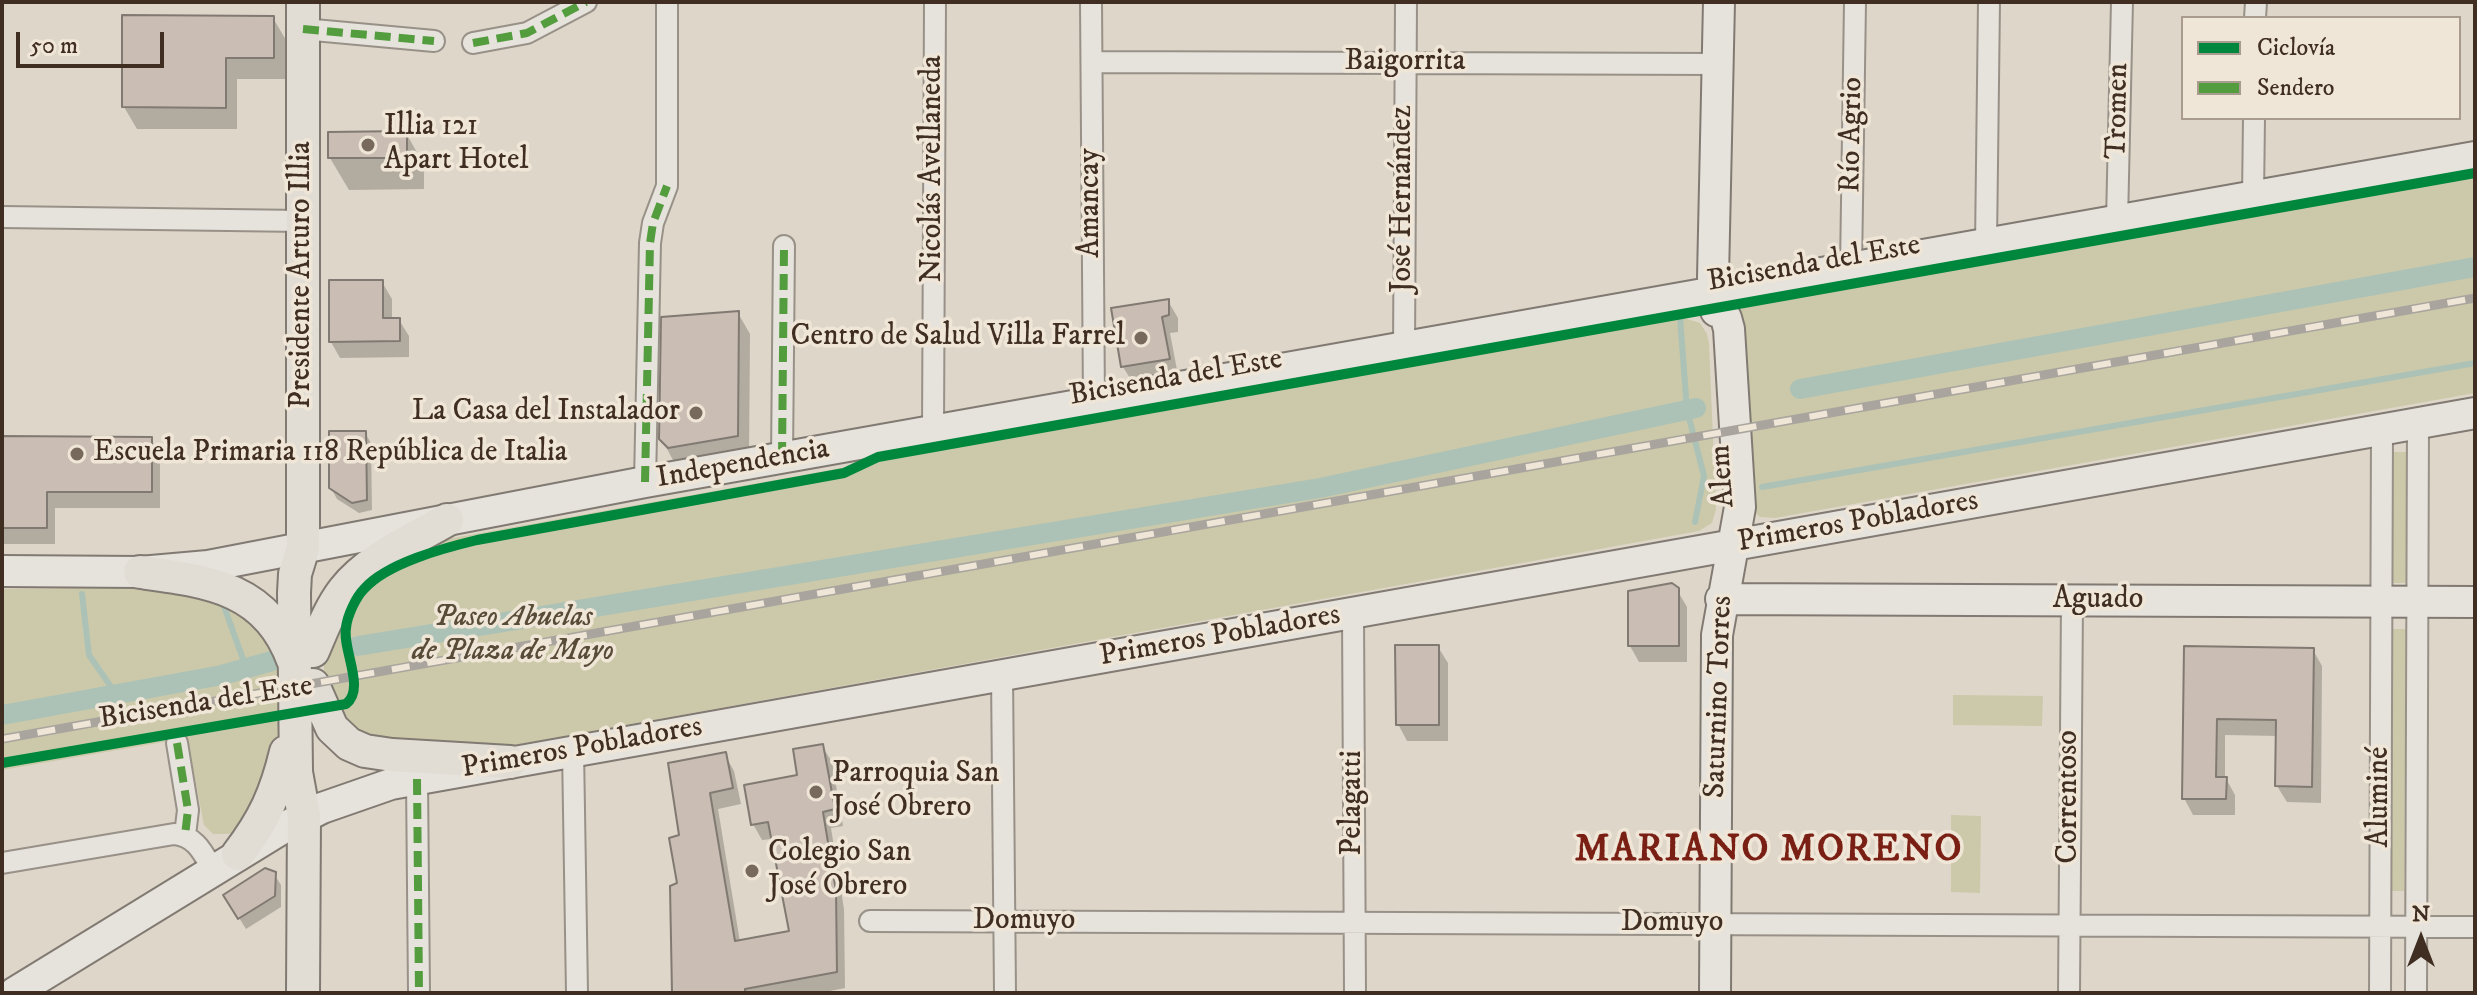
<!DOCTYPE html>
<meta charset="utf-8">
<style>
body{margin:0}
#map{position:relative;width:2477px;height:995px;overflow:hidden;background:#ded6c9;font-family:"IM FELL DW Pica",serif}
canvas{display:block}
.frame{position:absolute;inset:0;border:4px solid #3f2e21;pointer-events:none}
.legend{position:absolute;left:2181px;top:16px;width:280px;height:104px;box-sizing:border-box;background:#efe6d7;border:2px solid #a99c8e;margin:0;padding:10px 14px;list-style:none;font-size:24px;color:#3f2e21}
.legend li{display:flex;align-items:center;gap:16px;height:40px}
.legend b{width:40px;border:2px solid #a99c8e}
.north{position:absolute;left:2381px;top:899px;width:80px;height:80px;-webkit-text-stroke:6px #efe6d7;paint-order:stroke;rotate:0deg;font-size:22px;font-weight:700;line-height:32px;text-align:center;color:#3f2e21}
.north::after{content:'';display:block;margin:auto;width:28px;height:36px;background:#3f2e21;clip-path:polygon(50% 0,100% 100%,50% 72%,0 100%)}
.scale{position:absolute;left:16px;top:32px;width:148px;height:36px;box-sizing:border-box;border:4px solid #3f2e21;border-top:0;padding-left:10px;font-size:24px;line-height:28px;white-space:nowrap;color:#3f2e21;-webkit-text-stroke:6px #efe6d7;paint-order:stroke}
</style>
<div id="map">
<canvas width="2477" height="995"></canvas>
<div class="frame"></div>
<ul class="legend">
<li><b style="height:10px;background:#00873e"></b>Ciclovía</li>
<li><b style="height:10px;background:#539d3f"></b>Sendero</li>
</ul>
<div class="north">N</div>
<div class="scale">50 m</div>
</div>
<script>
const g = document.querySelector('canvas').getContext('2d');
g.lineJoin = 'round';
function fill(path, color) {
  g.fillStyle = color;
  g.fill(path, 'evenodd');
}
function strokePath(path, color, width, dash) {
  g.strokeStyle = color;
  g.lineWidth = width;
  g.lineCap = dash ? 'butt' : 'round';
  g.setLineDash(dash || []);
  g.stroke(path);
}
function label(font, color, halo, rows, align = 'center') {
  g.font = font + ' "IM FELL DW Pica",serif';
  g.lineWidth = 7;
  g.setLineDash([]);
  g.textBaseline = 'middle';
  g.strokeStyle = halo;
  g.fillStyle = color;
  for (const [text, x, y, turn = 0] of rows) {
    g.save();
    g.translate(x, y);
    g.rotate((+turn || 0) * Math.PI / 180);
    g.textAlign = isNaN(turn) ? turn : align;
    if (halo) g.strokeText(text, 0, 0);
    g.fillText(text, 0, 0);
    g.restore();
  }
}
fill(new Path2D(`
 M2475,177V393L1775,518L1760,517L1750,508L1736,314L1744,307Z
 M1680,317L1700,323L1707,334L1709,344L1716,509L1712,523L1699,531L493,749L351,736L326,686L324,672V658L349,593L433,544L453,538Z
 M2392,452H2407V583H2391Z
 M185,586L237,603L278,653L279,734L272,776L236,831L228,834H213L204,825L187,738L2,770V666L4,665L2,589Z
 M2392,629H2406L2404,891H2390Z
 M1953,695L2043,696L2042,726L1953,725Z
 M1951,815L1981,816L1980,893L1951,892Z`), '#cbc9a9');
fill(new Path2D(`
 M273,18L286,40V79H237V129H137L124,107Z
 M406,133L424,165V189L349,190L330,158Z
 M382,282L392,299V320H399L409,336V357L340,358L331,342Z
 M1168,301L1178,318V332L1170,333L1178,375L1133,383L1123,367Z
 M738,313L750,334L749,456L681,468L673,460L661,438Z
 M365,433L371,443L372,510L359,513L337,499L331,488Z
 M2,438L151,439L160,455V508H55V544H2Z
 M1677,590L1687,607V662H1639L1630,646Z
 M1438,647L1448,663V741H1407L1398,724Z
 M2186,648L2313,650L2322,666L2321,803L2287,802L2277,786L2278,736L2225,735V777L2235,795V815H2193L2184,798Z
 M822,746L832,762L843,826L831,828L844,909L845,988L820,993H674L681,836L725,755L734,771L741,804L718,809L740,942L791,932L773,839L762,840L753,824L800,777Z
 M274,874L281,885V907L246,929L225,895Z`), '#0003');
strokePath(new Path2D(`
 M1680,317L1687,410L1704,476L1695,522
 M1762,487L2475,363
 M82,594L89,655L116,694
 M222,601L243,659L253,667`), '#acc2b7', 6);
strokePath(new Path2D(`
 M1800,389L2475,267
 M358,646L1320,488L1696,408
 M2,715L222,675L272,661`), '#acc2b7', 20);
const building = new Path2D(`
 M122,15L274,16V58H226V108L122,107Z
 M407,131V158H328V132Z
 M329,280H383V318H400V341L329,342Z
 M1169,299V315L1162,317L1170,359L1121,367L1111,308Z
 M739,311L738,436L668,448L659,439L661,317Z
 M329,431H366L367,500L352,503L329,488Z
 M2,436L152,437V492H47V528H2Z
 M1672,583L1679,588V646H1628V591Z
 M1395,645H1439V725H1396Z
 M2184,646L2314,648L2312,787L2275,786L2276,720L2217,719L2216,777H2227L2226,799H2182Z
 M823,744L835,809L823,812L836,891L837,972L745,989V993H672L670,886L677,883L669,838L679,835L668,763L726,752L733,788L710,793L735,941L789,931L768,822L751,825L744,785L797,775L793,749Z
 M265,868L276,872L275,896L238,919L223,895Z`);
fill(building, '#cabdb3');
strokePath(building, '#817a72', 2);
const street = new Path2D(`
 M1091,2L1094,403
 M2255,18L2256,2
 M303,29L434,41
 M473,43L527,33L586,2
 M1092,62L1718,64
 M2253,197L2254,118
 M2,217L303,221
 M2117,221L2122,2
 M1986,244L1989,2
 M1851,268L1855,2
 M1404,348L1406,2
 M933,431L935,2
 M782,458L784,246
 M645,482L650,243L653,223L667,186V2
 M1353,613L1355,993
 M1002,675L1005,993
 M177,743L188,810L185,835
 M573,750L577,993
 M417,779L419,993
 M2,863L174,834C196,836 203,853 213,870
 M870,921L2475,927
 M2069,993L2072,601
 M2380,993L2382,430
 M2416,993L2418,424`);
const secondary = new Path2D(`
 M1716,311L1713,277L1719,2
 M2,571L140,572L208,566L645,482L2475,157
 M1721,599L2475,602
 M14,993L283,828L322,808L391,784L2475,413
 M1715,993L1717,635L1740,507L1729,329L1726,318L1717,306`);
const primary = new Path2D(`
 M303,2V548L295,574L294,593L296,772L304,816L303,993
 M140,572C206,581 267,587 293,660
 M313,651C322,630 330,608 344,590C369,558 413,540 447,520
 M313,685L332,728L349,744L365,751L392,755L510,762
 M238,854C264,820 276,794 286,752`);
strokePath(street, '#989188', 24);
strokePath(secondary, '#817a72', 34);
strokePath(primary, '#817a72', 36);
strokePath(street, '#e6e2dc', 20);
strokePath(secondary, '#e6e2dc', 30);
strokePath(primary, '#e1ddd5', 32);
const rail = new Path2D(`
 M2,739L2475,298`);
strokePath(rail, '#a9a59e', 9);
strokePath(rail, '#efe6d7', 6, [18]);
strokePath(new Path2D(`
 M303,29L434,41
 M473,43L527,33L586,2
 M782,458L784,246
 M645,482L650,243L653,223L667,186
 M177,743L188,810L185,835
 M417,779L419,993`), '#539d3f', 8, [16, 8]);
strokePath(new Path2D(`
 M2,763L346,704C366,689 342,649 346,628C347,616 356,597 364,589C387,563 444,548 477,540L844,473L878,457L2475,173`), '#00873e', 10);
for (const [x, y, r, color] of [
 [368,145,8,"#77695c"],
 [1141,338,8,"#77695c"],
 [696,413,8,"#77695c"],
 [77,454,8,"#77695c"],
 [816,792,8,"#77695c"],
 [752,871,8,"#77695c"]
]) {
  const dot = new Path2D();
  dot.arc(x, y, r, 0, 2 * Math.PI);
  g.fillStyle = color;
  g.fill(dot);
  strokePath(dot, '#efe6d7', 3);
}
label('30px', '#3f2e21', '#efe6d7', [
 ["Baigorrita",1405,63],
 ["Tromen",2119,111,-89],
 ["Río Agrio",1853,135,-89],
 ["Nicolás Avellaneda",934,169,-90],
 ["José Hernández",1404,199,-90],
 ["Amancay",1092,203,-90],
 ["Bicisenda del Este",1814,265,-10],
 ["Presidente Arturo Illia",303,275,-90],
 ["Bicisenda del Este",1176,379,-10],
 ["Independencia",743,465,-10],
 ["Alem",1724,476,-94],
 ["Primeros Pobladores",1858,523,-10],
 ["Aguado",2098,601],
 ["Primeros Pobladores",1220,637,-10],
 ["Saturnino Torres",1720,697,-88],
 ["Bicisenda del Este",206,704,-9],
 ["Primeros Pobladores",582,749,-10],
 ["Correntoso",2070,797,-90],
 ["Aluminé",2381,797,-90],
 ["Pelagatti",1354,803,-90],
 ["Domuyo",1024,922],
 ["Domuyo",1672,924]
]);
label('30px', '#3f2e21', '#efe6d7', [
 ["Illia 121",384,128],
 ["Apart Hotel",384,162],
 ["Centro de Salud Villa Farrel",1125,338,"right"],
 ["La Casa del Instalador",680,413,"right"],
 ["Escuela Primaria 118 República de Italia",93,454],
 ["Parroquia San",832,775],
 ["José Obrero",832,809],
 ["Colegio San",768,854],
 ["José Obrero",768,888]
], 'left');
label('italic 30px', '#584b37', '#efe6d7', [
 ["Paseo Abuelas",513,619],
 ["de Plaza de Mayo",513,653]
]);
g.letterSpacing = '2px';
label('bold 38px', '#7a1f14', '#efe6d7', [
 ["MARIANO MORENO",1769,852]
]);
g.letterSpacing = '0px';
</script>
